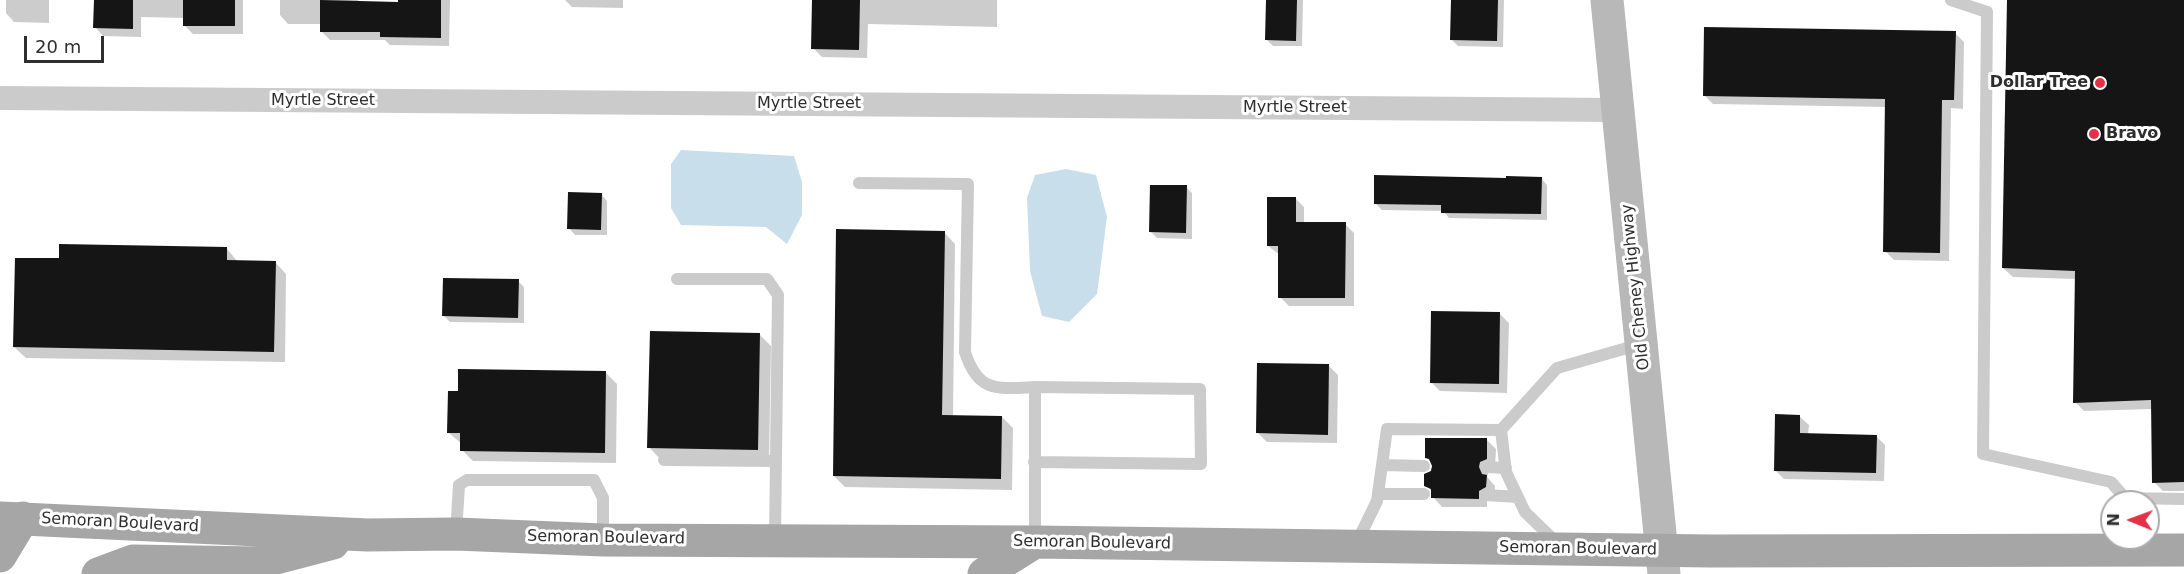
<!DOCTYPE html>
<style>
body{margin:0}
#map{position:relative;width:2184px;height:574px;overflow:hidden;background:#fff;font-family:"DejaVu Sans",sans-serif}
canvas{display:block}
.north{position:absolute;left:2100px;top:490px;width:60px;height:60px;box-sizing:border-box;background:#fff;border:2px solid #ababab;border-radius:50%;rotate:271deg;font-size:16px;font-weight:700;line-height:24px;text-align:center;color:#2e2e2e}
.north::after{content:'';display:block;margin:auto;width:21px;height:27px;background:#e43147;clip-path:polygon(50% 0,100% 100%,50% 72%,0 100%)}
.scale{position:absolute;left:24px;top:36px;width:80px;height:27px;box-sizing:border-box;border:3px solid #2e2e2e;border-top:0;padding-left:8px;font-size:18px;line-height:21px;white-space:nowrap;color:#2e2e2e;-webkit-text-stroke:4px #fff;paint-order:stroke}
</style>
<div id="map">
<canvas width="2184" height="574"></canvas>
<div class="north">N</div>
<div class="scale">20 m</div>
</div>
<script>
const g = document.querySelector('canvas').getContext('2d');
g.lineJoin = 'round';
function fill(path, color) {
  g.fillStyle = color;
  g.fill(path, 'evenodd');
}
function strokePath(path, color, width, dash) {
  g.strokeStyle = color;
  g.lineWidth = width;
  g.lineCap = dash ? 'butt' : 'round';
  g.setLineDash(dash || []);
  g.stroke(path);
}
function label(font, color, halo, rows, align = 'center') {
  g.font = font + ' "DejaVu Sans",sans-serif';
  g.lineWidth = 6;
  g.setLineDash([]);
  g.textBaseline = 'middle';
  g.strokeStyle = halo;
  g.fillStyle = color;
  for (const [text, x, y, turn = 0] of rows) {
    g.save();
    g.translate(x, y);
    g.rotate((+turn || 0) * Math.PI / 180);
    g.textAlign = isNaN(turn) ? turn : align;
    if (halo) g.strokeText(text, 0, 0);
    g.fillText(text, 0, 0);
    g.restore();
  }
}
fill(new Path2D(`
 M681,150L794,156L802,182V215L787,244L766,227L681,225L671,208V164Z
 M1066,169L1096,175L1107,217L1097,294L1069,322L1042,316L1030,271L1027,198L1035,175Z`), '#c8dfeb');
fill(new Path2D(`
 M6,0H49V23L14,22L6,13Z
 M71,0H243V34H193L184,25V18L141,17V37L103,36L95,27V0Z
 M280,0H358V2L399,3V0H450L449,46L390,45L385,40H330L321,31V24H288L280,15Z
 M565,0H623V8L572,7Z
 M814,0H997V27L868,24L867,58L822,57L813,48Z
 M1267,0H1303L1302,46H1273L1267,40Z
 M1453,0H1504L1503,47L1458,46L1452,40Z
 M2008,0H2184V491H2163L2154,482L2152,409L2084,411L2075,402L2076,279L2013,277L2003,268Z
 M1955,33L1964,42L1963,109L1951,108L1949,261L1894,260L1885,251L1886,107L1713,104L1704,95Z
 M1541,178L1547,185V220L1449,218L1443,211L1382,210L1375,203L1508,180Z
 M1186,187L1192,193V239L1157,238L1151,232Z
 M601,194L607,201V235H575L569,228Z
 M1295,198L1304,207V224H1345L1354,233V306H1289L1280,297V255L1268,246Z
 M944,232L955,244L953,417H1002L1013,428L1012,490L845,487L834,476Z
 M227,249L238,262H275L286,274L285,362L26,358L14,347L60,260Z
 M518,281L524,287V323L450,322L444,316Z
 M1499,313L1509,323L1507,393L1440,391L1431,382Z
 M760,335L771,346L769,461L660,459L649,447Z
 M1329,366L1338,375L1337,443L1267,442L1258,433Z
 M606,373L617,384L616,463L473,461L462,450V444L449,433Z
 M1799,416L1809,425L1808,435L1876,436L1885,445L1884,481L1784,479L1775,470Z
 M1487,440L1496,449L1495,468L1489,471L1487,477L1495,486V496L1487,500V507H1442L1433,497L1432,492L1426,485L1433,464L1426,457Z`), '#0003');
fill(new Path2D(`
 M94,0H133V29L93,28Z
 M183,0H235V26H183Z
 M320,0L398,2V0H441V38L380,37V32H320Z
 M812,0H860L859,50L811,49Z
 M1266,0H1297L1296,41L1265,40Z
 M1451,0H1498L1497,41L1450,40Z
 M2007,0H2184V482L2152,483L2151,400L2073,403L2075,271L2002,268Z
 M1704,27L1956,31L1954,100H1942L1940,253L1883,252L1885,99L1703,96Z
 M1374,175L1506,178V176L1542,177L1541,214L1441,213V205L1374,204Z
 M1150,185H1187L1186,233L1149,232Z
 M568,192L602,193L601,230L567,229Z
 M1267,197H1296V222H1346L1345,298H1278V246H1267Z
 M836,229L945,231L942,415L1002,416L1001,479L833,476Z
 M59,244L227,247V260L276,261L274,352L13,347L15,258H59Z
 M443,278L519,279L518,318L442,316Z
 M1431,311L1500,312L1499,384L1430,383Z
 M650,331L760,333L758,450L647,448Z
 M1257,363L1329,364L1328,435L1256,433Z
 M458,369L606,371L605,453L460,451V433H447L448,391H458Z
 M1775,414L1800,415V433L1877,435L1876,473L1774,471Z
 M1425,438H1487V459L1480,462L1479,467L1482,474L1487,475L1486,487L1479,491V499L1431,498V489L1424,486V474L1431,471L1432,466L1429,459L1425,458Z`), '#151515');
strokePath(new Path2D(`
 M1951,0L1987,12L1983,454L2111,482L2125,498L2184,499
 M859,183L968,184L965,352C978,393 997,389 1035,387V541
 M677,279H767L778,295L775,539
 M1501,430L1506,472L1525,512L1558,544
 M664,460L775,461
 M1034,462L1201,464L1200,389L1035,387
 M1382,465L1424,466
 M1487,467L1506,468
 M1378,494H1424
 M1486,495L1518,497
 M456,534L459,485L467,480H594L603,498V539
 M1356,544L1377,501L1387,429L1501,430L1557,368L1641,344`), '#cbcbcb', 12);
strokePath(new Path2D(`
 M0,98L1618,110`), '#cbcbcb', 24);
strokePath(new Path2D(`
 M1607,0L1664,574`), '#b8b8b8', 33);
strokePath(new Path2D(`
 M0,518L367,535L456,534L603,540L1035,542L1711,551L2184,550
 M0,556L23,518
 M98,574L133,561L257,563L333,543
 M984,574L1035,542`), '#a6a6a6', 33);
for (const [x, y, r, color] of [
 [2100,83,6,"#e43147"],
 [2094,134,6,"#e43147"]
]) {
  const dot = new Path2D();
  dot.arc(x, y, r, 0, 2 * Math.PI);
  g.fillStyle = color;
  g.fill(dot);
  strokePath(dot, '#fff', 2);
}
label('bold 16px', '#2e2e2e', '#fff', [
 ["Dollar Tree",2088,83],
 ["Bravo",2106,134,"left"]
], 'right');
label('16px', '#2e2e2e', '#fff', [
 ["Myrtle Street",323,101],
 ["Myrtle Street",809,104],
 ["Myrtle Street",1295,108],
 ["Old Cheney Highway",1636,287,-96],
 ["Semoran Boulevard",120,523,3],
 ["Semoran Boulevard",606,538,1],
 ["Semoran Boulevard",1092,543,1],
 ["Semoran Boulevard",1578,549,1]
]);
</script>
